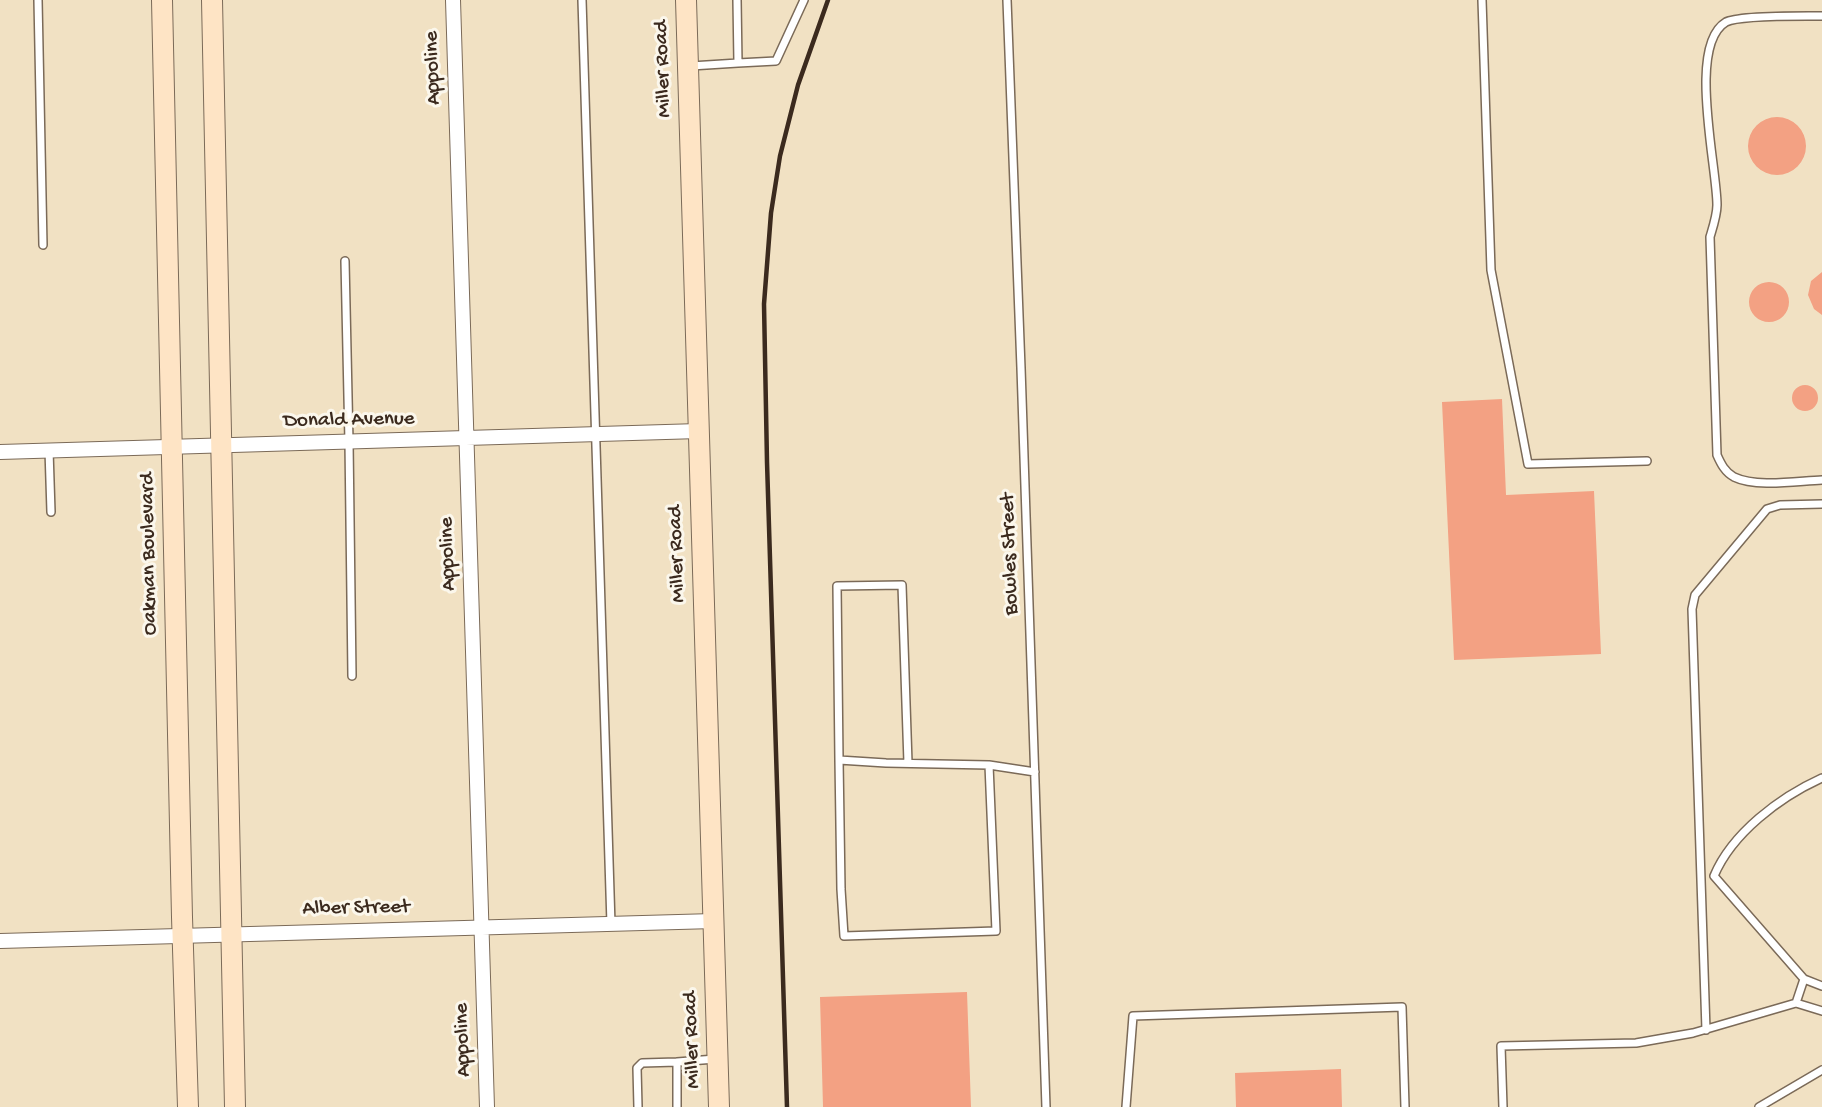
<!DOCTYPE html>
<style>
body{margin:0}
canvas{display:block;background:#f1e1c3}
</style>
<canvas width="1822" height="1107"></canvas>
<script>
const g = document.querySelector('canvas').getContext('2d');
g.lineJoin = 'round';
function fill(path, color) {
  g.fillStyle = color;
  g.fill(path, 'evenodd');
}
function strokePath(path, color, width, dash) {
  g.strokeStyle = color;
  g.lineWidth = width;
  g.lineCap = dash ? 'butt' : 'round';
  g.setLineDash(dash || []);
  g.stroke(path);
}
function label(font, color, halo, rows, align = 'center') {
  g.font = font + ' "Gochi Hand",sans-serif';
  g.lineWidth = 6;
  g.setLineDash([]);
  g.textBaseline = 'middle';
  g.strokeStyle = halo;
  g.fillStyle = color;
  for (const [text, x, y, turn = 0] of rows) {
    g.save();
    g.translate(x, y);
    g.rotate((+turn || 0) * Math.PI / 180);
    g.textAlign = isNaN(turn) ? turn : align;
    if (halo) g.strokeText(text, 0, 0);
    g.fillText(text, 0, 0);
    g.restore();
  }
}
fill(new Path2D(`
 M1748 146a29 29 0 1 1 58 0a29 29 0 1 1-58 0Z
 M1822,272V315L1814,309L1808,295L1811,281Z
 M1749 302a20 20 0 1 1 40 0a20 20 0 1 1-40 0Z
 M1792 398a13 13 0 1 1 26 0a13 13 0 1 1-26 0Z
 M1502,399L1506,495L1594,491L1601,654L1454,660L1442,402Z
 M967,992L971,1107H823L820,997Z
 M1341,1069L1342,1107H1236L1235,1073Z`), '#f3a183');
const lane = new Path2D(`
 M38,0L43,245
 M582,0L611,924
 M737,0L738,63L776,61L804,0
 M1007,0L1021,368L1046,1107
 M1482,0L1491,270L1528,464L1647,461
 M1822,16C1804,16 1739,15 1726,22C1687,45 1717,166 1717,205C1717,215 1713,227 1710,237L1717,455C1721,464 1725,472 1734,477C1757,488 1797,481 1822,480
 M691,66L738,63
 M345,261L349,442L352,676
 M49,450L51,512
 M839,760L837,586L902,585L908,763
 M989,765L996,931L844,936L841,889L839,760L886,763L989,765L1035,772
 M1804,979L1822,986
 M1796,1003L1804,979L1714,876C1732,833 1780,797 1822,778
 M1706,1030L1692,609L1695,595L1767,509L1780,505L1822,504
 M677,1062L715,1059
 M638,1107L637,1068L642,1063L677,1062V1107
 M1126,1107L1133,1016L1402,1007L1405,1107
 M1503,1107L1501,1046L1636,1043L1693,1033L1796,1003L1822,1011
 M1759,1107L1822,1070`);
const street = new Path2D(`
 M453,0L487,1107
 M0,452L699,431
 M0,941L714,921`);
const secondary = new Path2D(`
 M162,0L182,917L188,1107
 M212,0L235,1107
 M686,0L719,1107`);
strokePath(lane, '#7b6a58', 10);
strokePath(street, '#7b6a58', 16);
strokePath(secondary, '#7b6a58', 22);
strokePath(lane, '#fff', 7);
strokePath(street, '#fff', 14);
strokePath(secondary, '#fee4c5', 20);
strokePath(new Path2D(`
 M787,1107L767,462L764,304L771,213L780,156L798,85L828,0`), '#3b2a1e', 4.5);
label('21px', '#3b2a1e', '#fbf7ec', [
 ["Appoline",434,68,-92],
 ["Miller Road",664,69,-92],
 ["Donald Avenue",349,421,-1],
 ["Oakman Boulevard",150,554,-91],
 ["Appoline",449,554,-92],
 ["Miller Road",678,554,-92],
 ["Bowles Street",1011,554,-92],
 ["Alber Street",356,909,-1],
 ["Appoline",464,1040,-92],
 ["Miller Road",693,1040,-92]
]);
</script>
